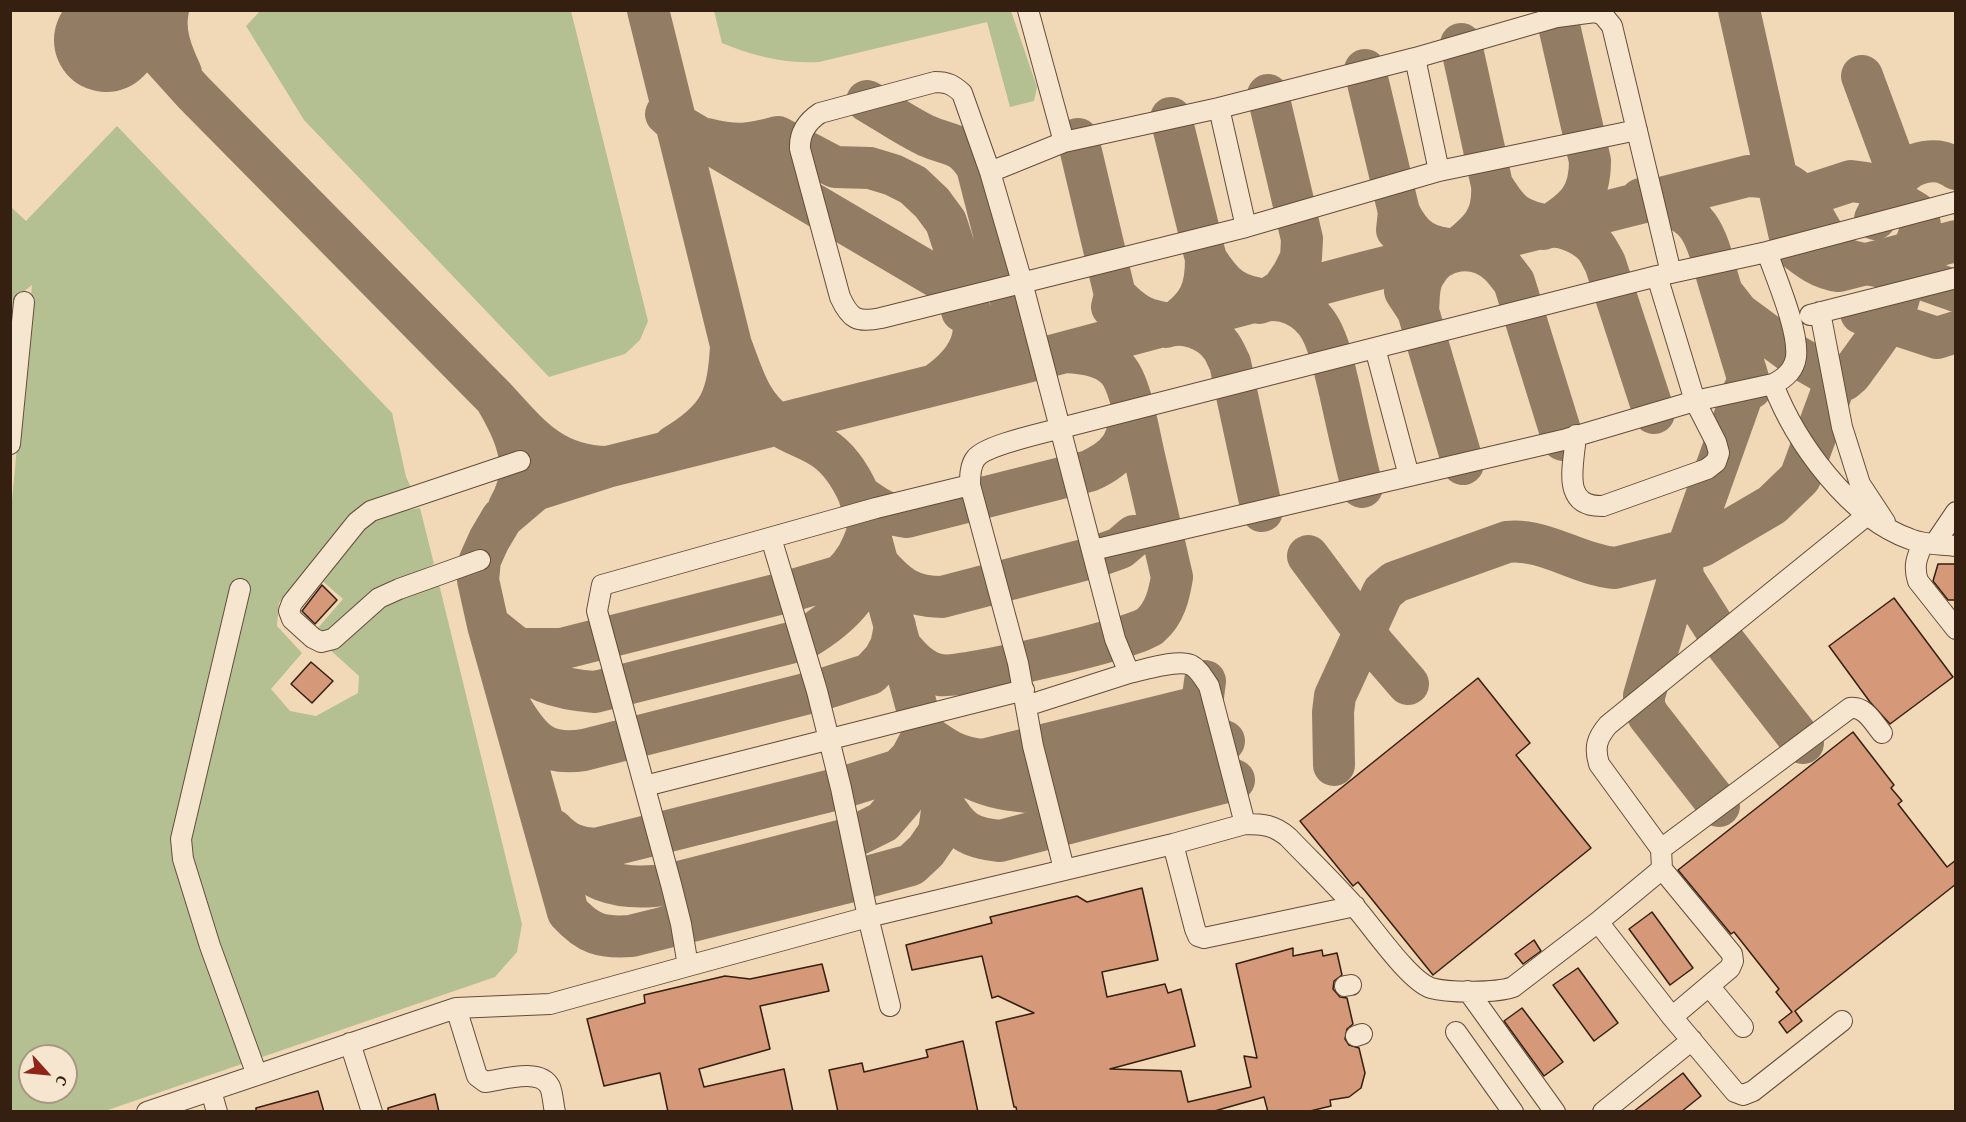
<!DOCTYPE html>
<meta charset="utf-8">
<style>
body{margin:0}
#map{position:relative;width:1966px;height:1122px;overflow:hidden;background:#f1d8b7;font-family:"Gentium Book Plus",serif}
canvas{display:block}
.frame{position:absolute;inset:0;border:12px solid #341f10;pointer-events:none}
.north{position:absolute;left:18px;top:1044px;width:60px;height:60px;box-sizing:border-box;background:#f6e6d0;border:2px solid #a89683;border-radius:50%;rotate:117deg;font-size:16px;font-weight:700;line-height:24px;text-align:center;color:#341f10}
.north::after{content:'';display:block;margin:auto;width:21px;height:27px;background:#8f2418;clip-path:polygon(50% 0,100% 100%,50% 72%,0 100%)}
</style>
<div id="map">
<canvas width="1966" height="1122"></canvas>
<div class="frame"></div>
<div class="north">С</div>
</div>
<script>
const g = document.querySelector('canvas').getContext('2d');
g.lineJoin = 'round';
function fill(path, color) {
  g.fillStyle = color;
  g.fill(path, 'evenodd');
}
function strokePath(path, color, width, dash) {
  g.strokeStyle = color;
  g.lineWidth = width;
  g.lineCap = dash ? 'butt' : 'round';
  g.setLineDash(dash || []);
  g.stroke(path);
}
fill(new Path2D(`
 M261,10L571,11L648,321L640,340L625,354L549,377L304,120L246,26Z
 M714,11H1011L1037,87L1034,101L1010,107L987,22L819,62C784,64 754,56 722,43Z
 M117,126L392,413L406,477L413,491L355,515L279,603L277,626L302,653L271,689L290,711L316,716L358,693L359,676L327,647L379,603L438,580L522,924L517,952L495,977L105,1111H11L10,522L32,285L18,296L11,365V207L26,221ZM30,1056H66V1092H30Z
 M420,508L434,564L371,594L322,635L311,636L343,599L319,578L359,529L379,515Z`), '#b4c092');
strokePath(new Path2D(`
 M119,10L193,92L495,398
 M168,10C163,32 172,54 181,73
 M648,10L731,345C743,376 749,403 777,424C791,434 808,438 823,448C840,459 851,477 859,495L943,804L939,832L926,851L911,865L860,879L631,936C601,938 588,934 568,912L488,625L478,580L480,560L489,540L502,518L535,490L607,467L1043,358L1366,272L1748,176C1809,178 1802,207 1831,245C1835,251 1841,258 1848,260C1862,265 1879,265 1894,270C1915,276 1935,284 1956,291
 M1739,10L1792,246C1806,257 1820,269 1839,271L1956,241
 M1365,70L1399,212L1397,230
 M1862,76L1899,176
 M867,101C886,112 906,126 927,136C952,147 960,141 977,167L1014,312C1013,346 1002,358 974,375
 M666,114L677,124L952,286C990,323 974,358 935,385
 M707,139C734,146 751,145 778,137L835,167L870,168L893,175L913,185L932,203L946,222L966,284L962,311
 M1078,139L1115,295L1112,307
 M1492,185C1509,213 1516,220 1549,226C1577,208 1590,196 1590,161L1557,17
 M1797,193L1808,195L1851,181L1866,183L1916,213C1925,229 1917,241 1911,253
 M1641,199C1660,200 1686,209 1698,226C1710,243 1714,267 1720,286C1730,320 1741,354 1751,388
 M1399,212C1412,239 1426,248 1456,250C1481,231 1494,218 1492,185L1461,44
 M1875,219C1887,196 1896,167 1925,162C1938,160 1945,162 1956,169
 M1543,229C1559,222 1584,234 1595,246C1599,251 1602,258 1605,263L1654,413
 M1206,259C1224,287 1234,296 1267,300L1283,289L1293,274L1301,258L1302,239L1268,95
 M1405,291L1418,311L1463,464
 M1723,294L1738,313L1796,356L1836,379L1844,380L1851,374C1864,355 1899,313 1900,292C1901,283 1897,276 1893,269
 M1115,295C1134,315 1145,321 1173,324C1199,306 1206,291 1206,259L1171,118
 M1259,303C1282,293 1310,309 1321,330C1331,349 1335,372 1340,392C1347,424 1354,456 1362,487
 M1418,311C1419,299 1418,285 1424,275C1439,246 1476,243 1499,264C1505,269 1509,276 1514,282L1563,440
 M1861,313L1937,338L1956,332
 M1166,327C1184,320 1210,330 1221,346C1225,351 1227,358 1230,363L1262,511
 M1744,390L1687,550L1682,566L1683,578L1719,635L1803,743
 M674,446C720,419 729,397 731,345
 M859,495C875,507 887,515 907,517L1089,471C1122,456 1126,443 1133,410
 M509,507C532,468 516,433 495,398C529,435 552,466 607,467
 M868,531C869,538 870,547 870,555C867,595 833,622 802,640L595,692C566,690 532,683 513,660C504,649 497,637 488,625L518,649H561L787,592L841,576C855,563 862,549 868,531Z
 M1308,556L1375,646L1408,684
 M877,563C897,586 910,597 942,597L1095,557L1120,548L1134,536
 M1682,566L1644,696V706L1648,715L1719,806
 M900,646C911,659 922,672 940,675C961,679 1134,639 1150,626C1165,613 1169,595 1172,577C1163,537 1153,496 1144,456C1139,435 1131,384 1117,369C1104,355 1083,353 1066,352
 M1205,681L1203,697L1194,708L983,760C957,758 945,749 924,734C957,774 975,788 1028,792L1224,741
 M513,711C532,742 546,756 584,750L817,691L870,674L884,659L891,646L895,626
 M1334,765L1333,712L1335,696L1383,592L1395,582L1507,542C1545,538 1578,565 1615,568L1702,546L1772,505L1800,478L1834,386
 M943,804C959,831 969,838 1000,841L1234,780
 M553,830C566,844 578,848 596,849L841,788L899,770L911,758L922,737
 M548,838C586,880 615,893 671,884L851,838L883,822L902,800L916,779L928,746`), '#927c64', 42);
strokePath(new Path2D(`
 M106,40L135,10`), '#927c64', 104);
const building = new Path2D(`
 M1938,564H1956V600H1948L1933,581Z
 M322,585L337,600L315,624L302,611Z
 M1894,598L1953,677L1890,724L1870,702L1829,646Z
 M311,662L333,681L312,703L291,684Z
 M1478,678L1530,743L1516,755L1591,848L1433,975L1358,882L1353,886L1300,821Z
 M1853,732L1894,785L1891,788L1902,801L1898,804L1947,867L1956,860V884L1795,1011L1802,1021L1787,1033L1779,1022L1792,1012L1776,992L1779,989L1734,932L1731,934L1678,870Z
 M1142,888L1158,960L1102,972L1107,997L1165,984L1168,993L1181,989L1195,1046L1110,1069L1181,1071L1188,1102L1251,1087L1244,1056L1257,1058L1236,964L1293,948V956L1322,950L1323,956L1337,953L1342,975L1334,981L1333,989L1340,997L1347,998L1353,1024L1347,1029L1345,1039L1349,1045L1359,1048L1365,1073L1361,1088L1349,1097L1330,1100L1331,1106L1306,1112H1268L1264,1097L1211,1112H1017L1016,1107H1014L996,1022L1034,1013L998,996L992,998L982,956L912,970L906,945L992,923L990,917L1077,896L1087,902Z
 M1652,912L1693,968L1670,985L1629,929Z
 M1534,940L1541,951L1523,964L1515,954Z
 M822,964L829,991L760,1006L770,1049L699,1069L704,1087L784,1069L793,1112H668L660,1073L604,1086L587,1019L645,1003L644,995L725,976L750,979Z
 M1578,968L1618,1023L1594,1041L1553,985Z
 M1522,1008L1563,1062L1544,1076L1504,1021Z
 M963,1041L978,1112H838L829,1070L862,1063L864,1072L928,1057L926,1050Z
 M1683,1073L1701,1096L1681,1112H1633Z
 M318,1091L324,1112H256V1108Z
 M435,1094L439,1112H388V1108Z`);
fill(building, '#d59878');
strokePath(building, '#341f10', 1.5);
const minor = new Path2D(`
 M1028,10L1064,142
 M1415,58L1439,171
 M1219,108L1246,227
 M990,172L962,93C953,85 948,82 935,82L820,113C808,121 799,132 800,149L840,297C850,319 857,323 881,318L1246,227L1439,171L1637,130
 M1820,312L1842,427L1860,484L1885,522
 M1810,315L1956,278
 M1375,348L1409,476
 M1773,384C1795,442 1850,518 1910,539C1924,545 1940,544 1956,546
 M1576,435C1574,465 1560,507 1603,506L1707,469L1716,462L1719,453L1716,442L1695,401L1657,276
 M10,444L24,302
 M970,485L1018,663L1033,746L1064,869
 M771,538L817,691L841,788L868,917L890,1006
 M1923,543C1917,557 1913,566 1918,581L1956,629
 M1935,543L1956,512
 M1093,550L1563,440L1695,401L1773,384C1784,379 1794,371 1796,357C1799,330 1776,278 1767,252
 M480,560L399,589L379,598L333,639L321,642L313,638L292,619L289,611L292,603L357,522L371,511L520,461
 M240,589L181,839L183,859L210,946L257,1075
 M1026,706L1129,673
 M645,786L1024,690
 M1245,824C1263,824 1274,825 1288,837C1310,860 1334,883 1355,907C1372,926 1409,981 1431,988C1448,993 1497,993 1513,987L1598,922L1662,869
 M1173,844L1195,929L1198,936L1204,938L1355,906
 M1661,849L1850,708C1865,706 1873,722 1882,733
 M1598,922L1672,1017L1735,1092L1743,1095L1753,1091L1842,1021
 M688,966L868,917L1173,844L1245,824L1209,686C1204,679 1199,669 1191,665C1177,659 1144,670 1129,673L1115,639L1022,282L990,172L1064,142L1219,108L1415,58L1557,17L1595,12L1603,15L1612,26L1671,273
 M1345,986L1351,985
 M1709,986L1743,1027
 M1468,991L1555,1112
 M456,1008L477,1076L485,1082C502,1080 540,1067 550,1087C553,1094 553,1104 555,1112
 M1672,1017L1730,968L1733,961L1732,954L1662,869L1661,849L1599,764C1594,747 1597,738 1608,725L1866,516
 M1456,1032L1513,1112
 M1356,1036L1362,1034
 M350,1043L372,1112
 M211,1091L217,1112
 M147,1112L456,1008L550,1004L688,966L681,924L671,884L597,611L602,585L876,508L970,485C970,477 970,465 976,458C986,445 1044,433 1061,428L1657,276L1767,252L1956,202
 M1603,1112L1692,1040`);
strokePath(minor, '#634d3a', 22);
strokePath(minor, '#f6e6d0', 20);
</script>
